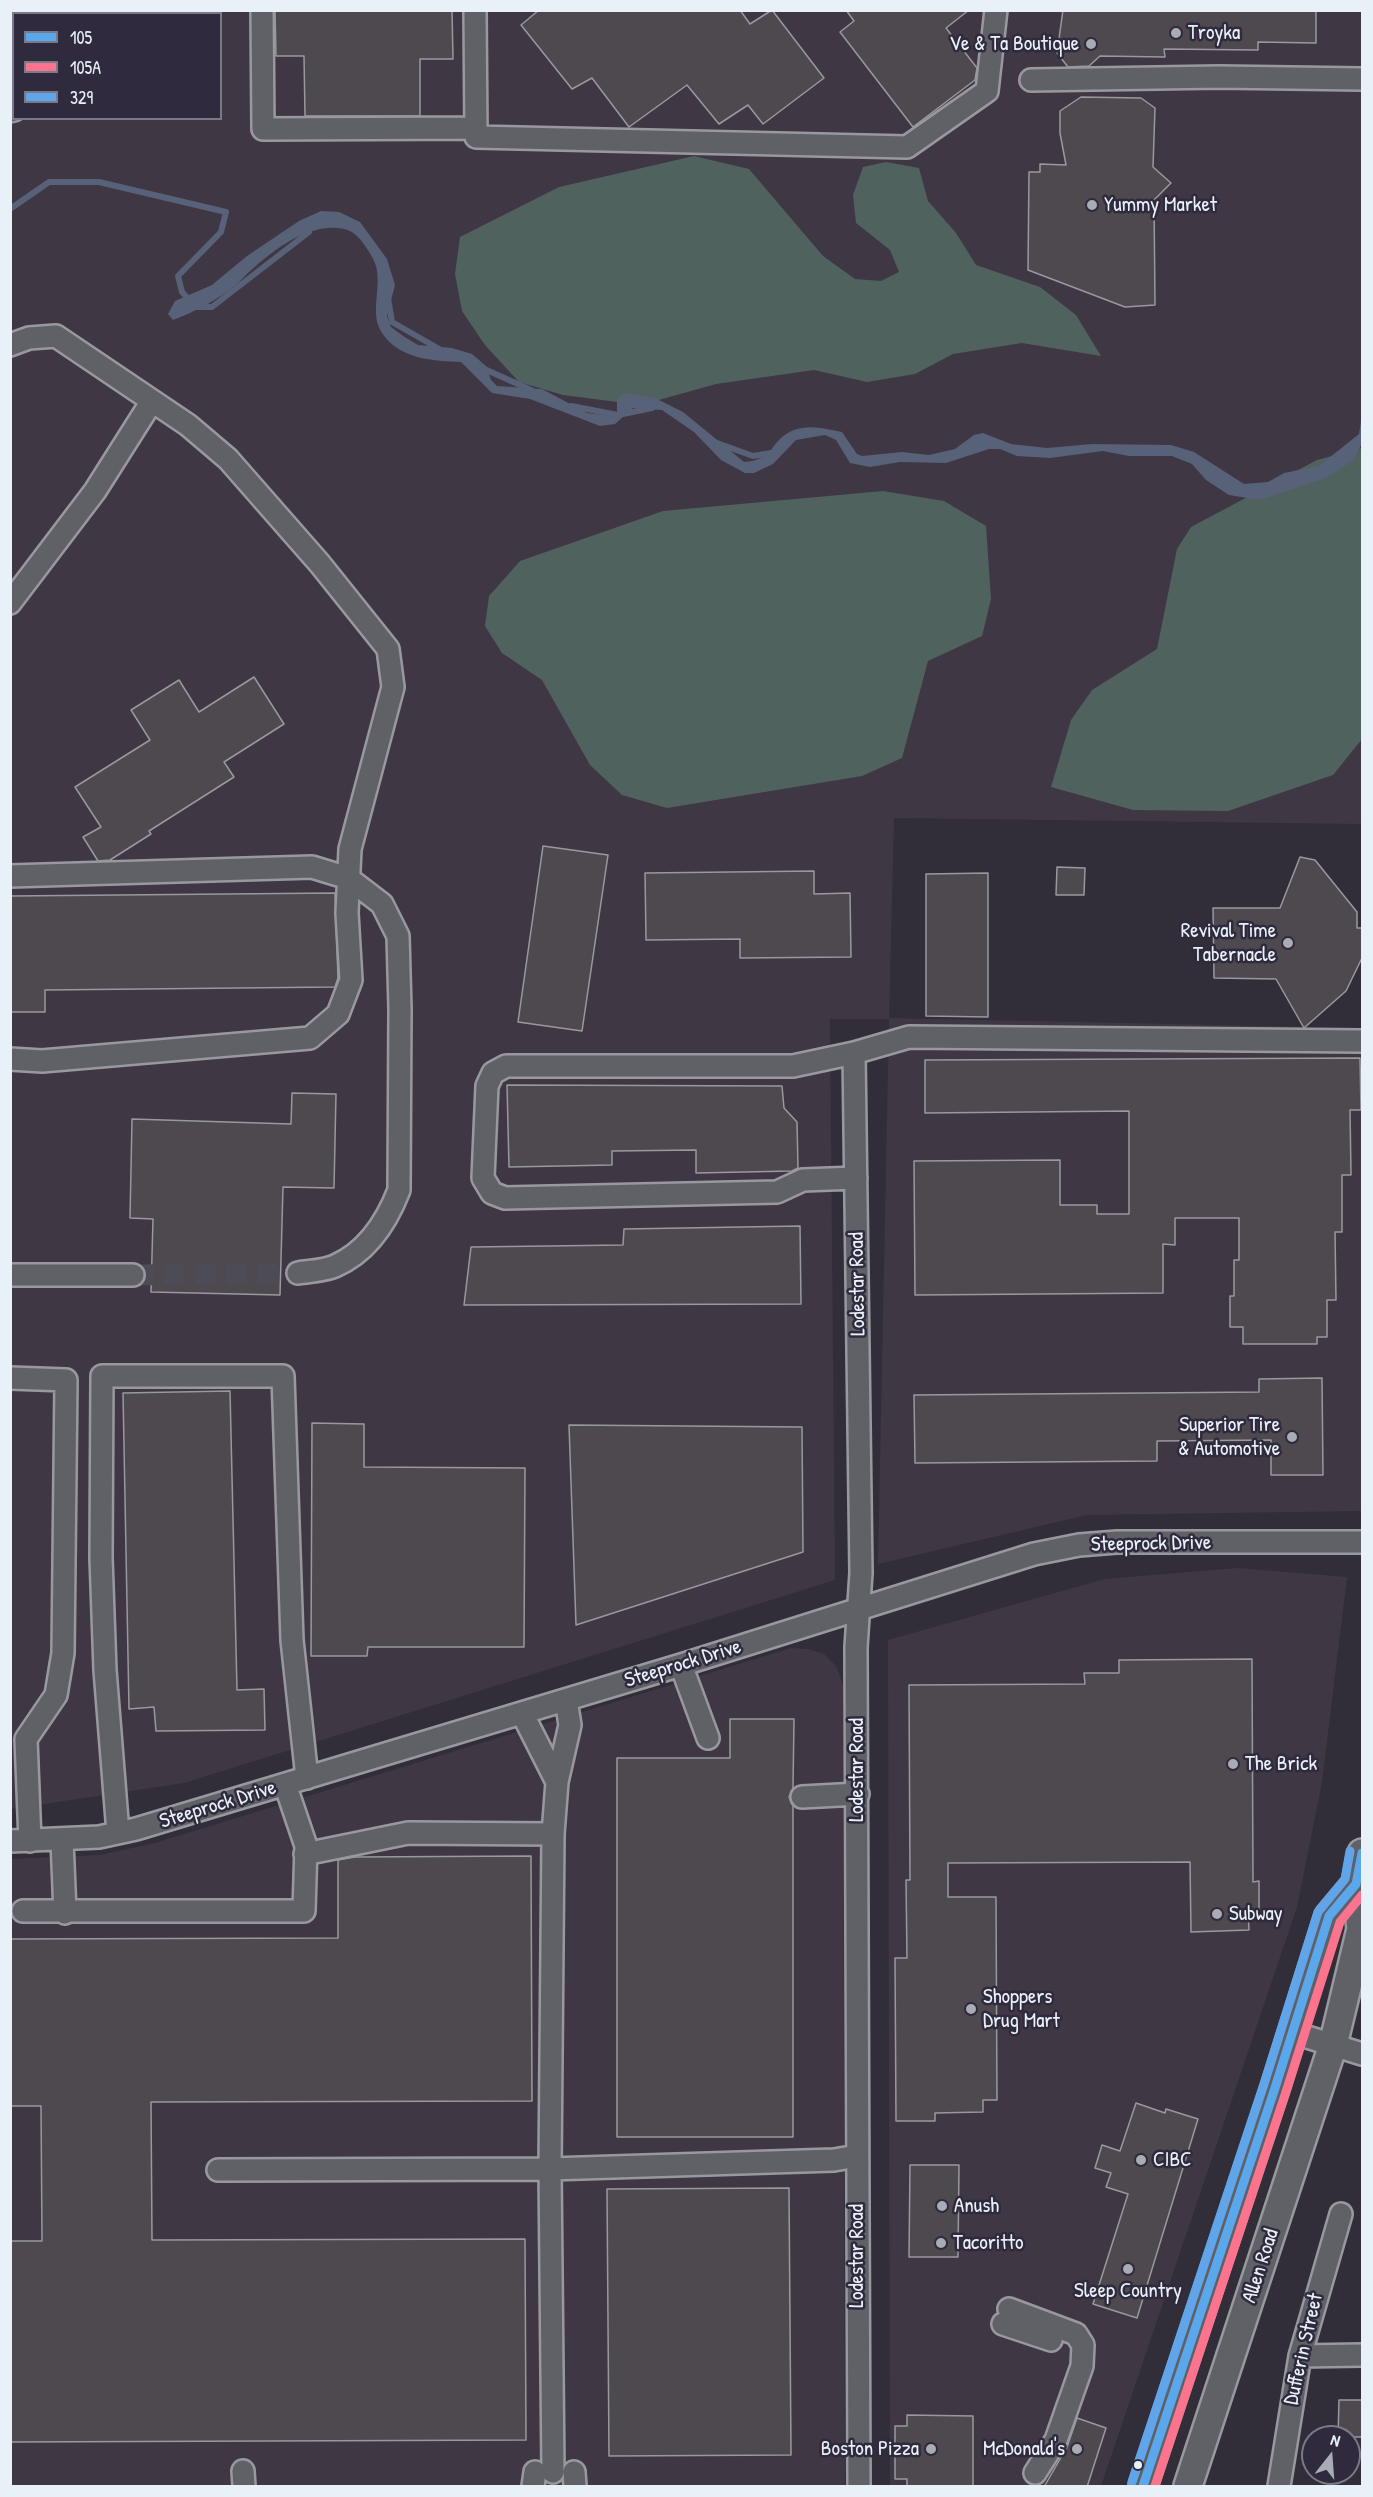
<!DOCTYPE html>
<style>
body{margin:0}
#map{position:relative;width:1373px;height:2497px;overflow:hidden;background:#312e39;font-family:"Patrick Hand",sans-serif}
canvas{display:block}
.frame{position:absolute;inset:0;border:12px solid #e8f1f8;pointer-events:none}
.legend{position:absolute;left:12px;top:12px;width:210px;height:108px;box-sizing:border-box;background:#2f2a3d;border:2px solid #797a88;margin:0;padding:8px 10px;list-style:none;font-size:18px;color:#e8f1f8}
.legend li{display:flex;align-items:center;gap:12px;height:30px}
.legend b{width:30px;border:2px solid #797a88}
.north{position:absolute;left:1301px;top:2425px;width:60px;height:60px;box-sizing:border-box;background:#2f2a3d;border:2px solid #797a88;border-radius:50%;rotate:17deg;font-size:16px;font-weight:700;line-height:24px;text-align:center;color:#e8f1f8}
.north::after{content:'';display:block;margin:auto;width:21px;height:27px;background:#a8adb5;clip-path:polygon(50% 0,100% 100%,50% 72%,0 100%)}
</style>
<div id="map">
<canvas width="1373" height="2497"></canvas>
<div class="frame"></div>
<ul class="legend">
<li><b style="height:8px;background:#5aa8eb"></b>105</li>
<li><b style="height:8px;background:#fc738d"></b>105A</li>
<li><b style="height:8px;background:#60a5e9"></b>329</li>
</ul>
<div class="north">N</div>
</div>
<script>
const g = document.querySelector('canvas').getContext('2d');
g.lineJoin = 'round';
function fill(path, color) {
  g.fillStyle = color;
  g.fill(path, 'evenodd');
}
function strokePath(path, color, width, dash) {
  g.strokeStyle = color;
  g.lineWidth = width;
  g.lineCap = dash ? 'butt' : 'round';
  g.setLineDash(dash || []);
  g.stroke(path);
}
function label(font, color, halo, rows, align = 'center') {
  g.font = font + ' "Patrick Hand",sans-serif';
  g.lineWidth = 5;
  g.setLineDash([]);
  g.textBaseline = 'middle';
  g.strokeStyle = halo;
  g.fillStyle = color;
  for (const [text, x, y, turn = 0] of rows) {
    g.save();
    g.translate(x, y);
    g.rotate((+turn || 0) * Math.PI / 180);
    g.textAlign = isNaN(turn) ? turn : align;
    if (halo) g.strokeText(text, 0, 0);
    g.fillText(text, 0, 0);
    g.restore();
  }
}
fill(new Path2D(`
 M10,11H1362V824L894,818L889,1018L1362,1028L1361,1511L1087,1515L878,1564L889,1019H830L835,1580L184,1783L11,1809ZM14,14H220V118H14Z
 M1238,1568L1347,1577L1322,1782L1297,1907L1101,2486H890L888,1640L1105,1579Z
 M791,1648L808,1649L824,1654L836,1666L843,1685L845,2486H11L10,1859L100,1855L155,1843Z`), '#403744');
fill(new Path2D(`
 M694,156L749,169L823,256L855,279L881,281L899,272L890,250L856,223L853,195L863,167L886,162L919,168L928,201L956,233L976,265L1040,287L1076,315L1101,356L1022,343L953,354L915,374L867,382L814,370L716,384L641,405L563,395L519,382L485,345L462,311L455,274L460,237L559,187Z
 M1362,448V739L1333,775L1228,811L1133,810L1051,787L1071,720L1092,690L1157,649L1177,549L1191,527L1317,460Z
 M883,491L944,501L986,526L991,599L982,636L928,661L902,758L862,776L667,808L622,795L590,765L542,680L502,653L485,626L489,596L520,561L663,511Z`), '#50625e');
fill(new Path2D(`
 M321,211L339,212L360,222L387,259L395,285L387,316L391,327L403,336L418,345L452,348L472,354L486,366L491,380L497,386L542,389L587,413L613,416L617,412V400L623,393L655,398L683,412L744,462C776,460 770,439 794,430C810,424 827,429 842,432L857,454L862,456L902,452L929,455L955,449L974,435L983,433L1011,444L1047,448L1092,444L1171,445L1194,452L1244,484L1268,482L1284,473L1319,466L1359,434L1362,415V443L1354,460L1326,478L1259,500L1229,495L1206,480L1192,464L1172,456H1129L1103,451L1050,458L1017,456L1000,449H989L946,463L900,462L870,467L850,463L836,440L825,435L796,440L773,464L754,473H745L721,460L694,432L662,410L633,408L615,424L600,426L530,399L492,393L461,362C433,361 399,359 382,333C369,314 382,288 376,266C373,257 368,250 363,243C354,230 343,227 328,228C299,230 270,253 249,272C244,276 241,281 236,285C217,300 195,312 173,320L168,314L175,301L212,285L247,256L299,221Z`), '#576178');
strokePath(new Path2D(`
 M10,209L49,182H99L226,212L221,232L178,276L182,292L196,307H212L309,232
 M388,298L392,322L441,350
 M480,367L531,390
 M571,406L618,415L652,408
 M717,443L753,456L777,452`), '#576178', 6);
const building = new Path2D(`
 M275,10H452L453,59H420V116H305L304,56H276Z
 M539,10H740L750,24L772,10L824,78L763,124L748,105L719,124L687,85L629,127L592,78L572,89L521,25Z
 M846,10H969L946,28L977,68L975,80L913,127L840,32L854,21Z
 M1063,10H1316V43L1258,42V50L1164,49L1165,57L1100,56L1089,66L1068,67L1057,53Z
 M1081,97L1141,98L1155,108L1153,167L1171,183L1154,200L1155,305L1125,307L1028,270L1029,172H1040V164L1066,165L1060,133V111Z
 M254,677L284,724L224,762L234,777L149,831L151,834L110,860L98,861L83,837L101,827L75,787L150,740L131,710L179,680L199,712Z
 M543,846L608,855L582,1031L518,1022Z
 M1300,857L1315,860L1357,912V928H1362V958L1346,991L1304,1028L1276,979L1214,978L1213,908H1280Z
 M1057,867L1085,868L1084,895H1056Z
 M814,871V894L850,893L851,957L740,958V939L646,940L645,873Z
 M988,873V1017L926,1016V874Z
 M335,893L338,978L335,987L45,990V1012H10V896Z
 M1360,1058L1361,1110H1350L1351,1175H1342V1232H1335L1336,1300H1327V1337H1317V1344H1243V1327H1230V1296H1234V1260H1239V1218H1175V1245L1163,1244V1293L915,1295L914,1161L1060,1160V1205H1097V1214H1129V1111L925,1113V1060Z
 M507,1085L782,1086L784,1108L797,1122L798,1168L792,1171L696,1173V1150L612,1151V1165L509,1167Z
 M292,1093L336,1094L334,1188L283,1187L280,1295L151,1292L153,1219L130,1218L132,1119L291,1124Z
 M800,1226L801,1304L464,1305L471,1247L623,1245L624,1229Z
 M1322,1378L1323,1475H1271V1440L1157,1441V1461L915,1463L914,1395L1259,1392V1379Z
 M230,1391L237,1690L264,1689L265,1730L156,1731L154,1707L129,1709L123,1393Z
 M312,1423L364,1424V1467L525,1468L524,1647H368L367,1656H311Z
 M569,1425L802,1427L803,1552L576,1625Z
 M1252,1659L1253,1882L1259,1881V1911H1248L1249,1930L1191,1932L1190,1862L948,1863V1897H996L997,2100H983V2112L935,2113V2121H896L895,1958H907L906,1880H910L909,1685L1085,1684L1084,1673H1119V1660Z
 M730,1719H794L793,1788L789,1797L793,1806V2137H617V1758H730Z
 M531,1856L532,2101L151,2102L152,2240L525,2239L526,2440L10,2442V2241H42L41,2106H10V1939L338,1938V1860L355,1857Z
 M1136,2103L1165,2113L1166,2109L1198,2119L1137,2318L1093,2304L1128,2194L1106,2187L1111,2173L1095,2168L1102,2145L1120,2151Z
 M910,2165H959L958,2257H909Z
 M789,2188L791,2455L609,2456L607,2189Z
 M1339,2400H1362V2437H1338Z
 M907,2415L973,2416V2487H907V2479H895V2426H907Z
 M1077,2418L1106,2428L1087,2487H1044L1067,2447Z`);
fill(building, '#4e494e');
strokePath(building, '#98999f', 1.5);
strokePath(new Path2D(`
 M133,1275L298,1273`), '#4c4b56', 21, [21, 10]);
const minor = new Path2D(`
 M262,10L263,129L476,128
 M475,10L476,137L907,147L987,91L996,10
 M181,14L182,10
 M1031,80L1219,77L1362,79
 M10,111L14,110
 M10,345L29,338L56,336L188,425L228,459L320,564L388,649L393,687L350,849L347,913L351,980L338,1014L310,1038L42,1061L10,1059
 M10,603L95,491L152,401
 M10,876L312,867L348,878L382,904L398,936L400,1009L399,1190C387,1221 367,1252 335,1266C324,1271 309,1271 298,1273
 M854,1053L861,1573L856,1647L859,2486
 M856,1178L803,1180L777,1192L505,1198L492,1193L483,1178L487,1086L493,1073L506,1066H793L854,1053L909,1037L1362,1041
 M10,1275H133
 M10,1378L66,1380L63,1653L56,1695L26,1739L30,1841
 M681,1665L708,1738
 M522,1713L557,1782L570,1725L566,1700
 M802,1797L858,1794
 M118,1833L105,1670L101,1558L102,1376H283L292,1640L307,1778
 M62,1840L65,1913
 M10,1841L99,1837L136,1829L681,1665L1034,1554L1079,1545L1117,1542H1362
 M305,1854L408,1833L553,1834
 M23,1911H304L306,1846L285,1784
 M1291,2032L1362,2054
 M218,2170L550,2169L834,2160L857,2156
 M1009,2309L1076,2334L1083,2345L1082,2366L1056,2440L1035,2473
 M1003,2324L1051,2340
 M1300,2356L1362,2355
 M243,2471L244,2486
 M553,2472L550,2169L553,1834L557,1782
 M574,2472L575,2486
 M533,2486L535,2472
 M1279,2486L1300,2356L1341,2214`);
const major = new Path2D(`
 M1143,2486L1275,2088L1329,1916L1356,1884
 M1188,2486L1333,2045L1361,1929L1356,1884L1362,1853`);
strokePath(minor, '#98999f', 26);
strokePath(major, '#98999f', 32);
strokePath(minor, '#606067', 21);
strokePath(major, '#606067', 27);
strokePath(new Path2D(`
 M1143,2486L1275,2088L1329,1916L1356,1884L1362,1853`), '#5aa8eb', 9);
strokePath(new Path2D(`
 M1155,2486L1286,2092L1340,1922L1362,1895`), '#fc738d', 9);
strokePath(new Path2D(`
 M1132,2482L1264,2084L1318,1912L1345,1879L1350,1851`), '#60a5e9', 9);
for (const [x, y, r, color] of [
 [1176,33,6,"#a8adb5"],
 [1091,44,6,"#a8adb5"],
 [1092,205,6,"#a8adb5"],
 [1288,943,6,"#a8adb5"],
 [1292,1437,6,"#a8adb5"],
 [1233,1764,6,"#a8adb5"],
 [1217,1914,6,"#a8adb5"],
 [971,2009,6,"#a8adb5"],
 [1141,2160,6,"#a8adb5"],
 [942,2206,6,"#a8adb5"],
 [941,2243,6,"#a8adb5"],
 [1128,2269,6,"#a8adb5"],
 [931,2449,6,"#a8adb5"],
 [1077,2449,6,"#a8adb5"],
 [1138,2465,5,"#e8f1f8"]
]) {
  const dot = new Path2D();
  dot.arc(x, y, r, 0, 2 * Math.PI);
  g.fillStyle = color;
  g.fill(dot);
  strokePath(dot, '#2f2a3d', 2);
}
label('21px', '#e8f1f8', '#2f2a3d', [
 ["Troyka",1188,33],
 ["Ve & Ta Boutique",1079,44,"right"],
 ["Yummy Market",1104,205],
 ["Revival Time",1276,931,"right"],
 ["Tabernacle",1276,955,"right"],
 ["Superior Tire",1280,1425,"right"],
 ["& Automotive",1280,1449,"right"],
 ["The Brick",1245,1764],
 ["Subway",1229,1914],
 ["Shoppers",983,1997],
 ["Drug Mart",983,2021],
 ["CIBC",1153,2160],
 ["Anush",954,2206],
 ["Tacoritto",953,2243],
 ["Sleep Country",1128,2291,"center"],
 ["Boston Pizza",919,2449,"right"],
 ["McDonald's",1065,2449,"right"]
], 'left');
label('21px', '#e8f1f8', '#2f2a3d', [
 ["Lodestar Road",858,1284,-91],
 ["Steeprock Drive",1151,1544,-1],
 ["Steeprock Drive",683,1664,-17],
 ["Lodestar Road",857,1770,-90],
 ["Steeprock Drive",218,1805,-17],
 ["Lodestar Road",857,2256,-90],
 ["Allen Road",1261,2266,-72],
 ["Dufferin Street",1304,2349,-77]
]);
</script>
